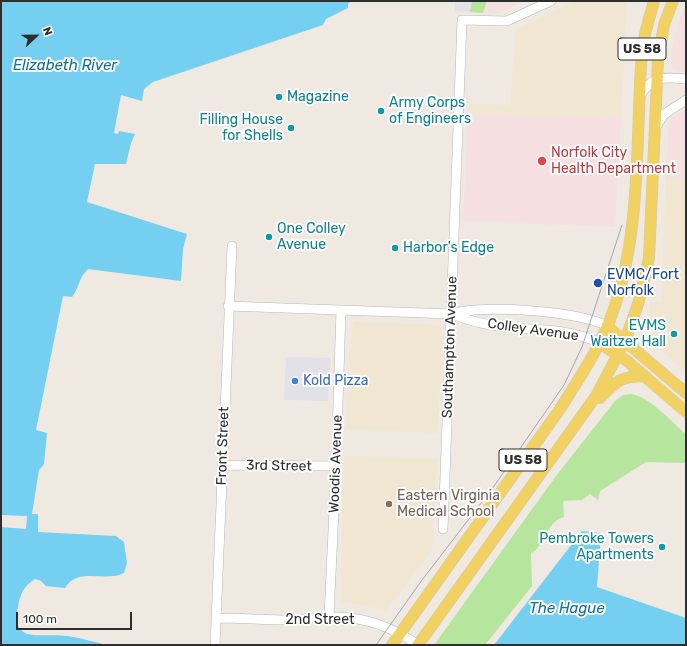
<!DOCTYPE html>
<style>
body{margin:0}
#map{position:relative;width:687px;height:646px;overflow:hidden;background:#efe9e1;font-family:Rubik,sans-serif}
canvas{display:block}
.frame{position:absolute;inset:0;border:2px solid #2e2e2e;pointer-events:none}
.north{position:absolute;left:16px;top:16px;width:40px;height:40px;-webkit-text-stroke:3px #fff;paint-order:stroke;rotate:68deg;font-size:11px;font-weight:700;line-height:16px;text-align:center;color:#2e2e2e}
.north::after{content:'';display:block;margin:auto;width:14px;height:18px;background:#2e2e2e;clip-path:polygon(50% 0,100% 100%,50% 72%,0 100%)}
.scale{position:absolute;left:16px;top:612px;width:116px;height:18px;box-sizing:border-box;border:2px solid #2e2e2e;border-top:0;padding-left:5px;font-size:12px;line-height:14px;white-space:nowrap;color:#2e2e2e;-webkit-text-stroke:3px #fff;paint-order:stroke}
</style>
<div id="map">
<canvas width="687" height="646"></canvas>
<div class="frame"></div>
<div class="north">N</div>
<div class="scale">100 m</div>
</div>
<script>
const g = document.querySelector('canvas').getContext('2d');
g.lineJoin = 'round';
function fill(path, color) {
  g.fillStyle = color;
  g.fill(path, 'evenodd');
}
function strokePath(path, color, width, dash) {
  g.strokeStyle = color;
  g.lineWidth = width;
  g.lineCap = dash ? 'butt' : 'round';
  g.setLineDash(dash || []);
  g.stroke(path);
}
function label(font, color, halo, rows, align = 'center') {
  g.font = font + ' Rubik,sans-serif';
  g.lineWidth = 4;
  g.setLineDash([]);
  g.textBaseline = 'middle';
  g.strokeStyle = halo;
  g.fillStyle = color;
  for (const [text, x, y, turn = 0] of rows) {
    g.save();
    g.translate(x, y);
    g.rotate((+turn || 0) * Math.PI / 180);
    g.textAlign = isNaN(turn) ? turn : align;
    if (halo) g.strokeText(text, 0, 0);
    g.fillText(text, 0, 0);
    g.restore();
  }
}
fill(new Path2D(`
 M455,1H472L470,12L455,11Z
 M286,357L330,358L328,401L284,400Z`), '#e3e1e8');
fill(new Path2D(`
 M575,1H627L621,118L468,114V104L510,105L516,30Z
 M666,179H686V372L662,351L656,344L650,330L649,322L650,302H661Z
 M353,322L442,325L438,433L346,429L350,349L351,350Z
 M344,456L437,459L432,550L386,611L364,605L341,602Z`), '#f0e6d1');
fill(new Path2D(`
 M487,1H525L499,13H483Z
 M686,3V72L677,71L673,69L671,64L672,50L678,25Z
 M686,109V179H666L669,126L673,117Z
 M468,114L621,118L615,227L463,221Z`), '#f5dfe0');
fill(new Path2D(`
 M472,1H487L483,13L470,12Z
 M631,394C652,398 670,421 686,434V463L646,462L600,491L598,500L590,494L582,500L563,501L564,517C546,521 545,547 531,553L532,586L485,645H434L556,476L615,401L623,395Z`), '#b6e59e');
fill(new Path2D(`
 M1,1H351L348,4V8L326,19L323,25L153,82L144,89L142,101L121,95L114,133L118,134L119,131L135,134L131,143L126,164H95L87,202L187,234L183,249L181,281L88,269C79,277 79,288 72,297L63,296L36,430L47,433L44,464L39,470L32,514H38V532L116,536L124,542L127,563L124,573C105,583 78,566 65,588L46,586L41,581L35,579C24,586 20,594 18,607C10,646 43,632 68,636C81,638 94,642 107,645H1Z
 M582,531L601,533L597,587L686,618V645H494Z`), '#75cff0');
fill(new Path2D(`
 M1,515L27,516L26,529L1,527Z`), '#efe9e1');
const minor = new Path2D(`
 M639,98C651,75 663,77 686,79
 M655,129L663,115L686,100
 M228,306L452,314C471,322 491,326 512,328C542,330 571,329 599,343
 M452,314C481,304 580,311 607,326
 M222,465L336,466
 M443,529L462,20L507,21L551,1
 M329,617L336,466L341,310
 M216,618C241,618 265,620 290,620C306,619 322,617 338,617C368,618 394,628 418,645
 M215,645L232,246`);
const major = new Path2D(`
 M607,326L686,393
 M599,343L627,361L686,412
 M600,398C616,381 621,376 645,376
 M392,645L560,409C577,382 595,355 608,325C643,237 635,143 642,50L646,30L654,1
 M418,645L596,396L625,341L639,301L649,258L658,59L664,25L673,1`);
strokePath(minor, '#b4b7c1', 10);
strokePath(major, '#c9c9c9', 12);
strokePath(minor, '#fff', 9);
strokePath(major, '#f2d163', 11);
strokePath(new Path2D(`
 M376,645L422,580L492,489L564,385L582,347L622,225`), '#a3a6b8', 1);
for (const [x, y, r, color] of [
 [279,97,4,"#0f9aa8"],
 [381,111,4,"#0f9aa8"],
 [291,128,4,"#0f9aa8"],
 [542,161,5,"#e0444e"],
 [269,237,4,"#0f9aa8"],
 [395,248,4,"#0f9aa8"],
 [598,283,5,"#1a4fb4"],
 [674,334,4,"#0f9aa8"],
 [295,381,4,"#3f7fe0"],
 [389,504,4,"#8d6e63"],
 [662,547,4,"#0f9aa8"]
]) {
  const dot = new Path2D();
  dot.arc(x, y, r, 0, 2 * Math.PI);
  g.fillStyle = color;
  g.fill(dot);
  strokePath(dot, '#fff', 1.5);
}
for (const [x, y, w] of [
 [642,49,48],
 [523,460,48]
]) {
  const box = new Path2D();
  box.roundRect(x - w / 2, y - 11, w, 22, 3);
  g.fillStyle = '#fff';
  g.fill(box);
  strokePath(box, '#2e2e2e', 1);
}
label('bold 13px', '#2e2e2e', null, [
 ["US 58",642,49],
 ["US 58",523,460]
]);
label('14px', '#0d838f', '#fff', [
 ["Magazine",287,97],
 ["Army Corps",389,103],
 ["of Engineers",389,119],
 ["Filling House",283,120,"right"],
 ["for Shells",283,136,"right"],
 ["One Colley",277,229],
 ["Avenue",277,245],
 ["Harbor's Edge",403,248],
 ["EVMS",666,326,"right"],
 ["Waitzer Hall",666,342,"right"],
 ["Pembroke Towers",654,539,"right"],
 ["Apartments",654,555,"right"]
], 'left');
label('14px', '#be3a42', '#fff', [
 ["Norfolk City",551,153],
 ["Health Department",551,169]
], 'left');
label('14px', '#164399', '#fff', [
 ["EVMC/Fort",607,275],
 ["Norfolk",607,291]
], 'left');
label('14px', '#2e2e2e', '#fff', [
 ["Colley Avenue",533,330,8],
 ["Southampton Avenue",450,347,-88],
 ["Front Street",223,446,-88],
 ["Woodis Avenue",336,464,-88],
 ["3rd Street",279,466,1],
 ["2nd Street",320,620]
]);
label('14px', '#366cbe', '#fff', [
 ["Kold Pizza",303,381]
], 'left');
label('14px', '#785e54', '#fff', [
 ["Eastern Virginia",397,496],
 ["Medical School",397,512]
], 'left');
label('italic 15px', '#0d6fa3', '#fff', [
 ["Elizabeth River",65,66],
 ["The Hague",567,609]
]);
</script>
